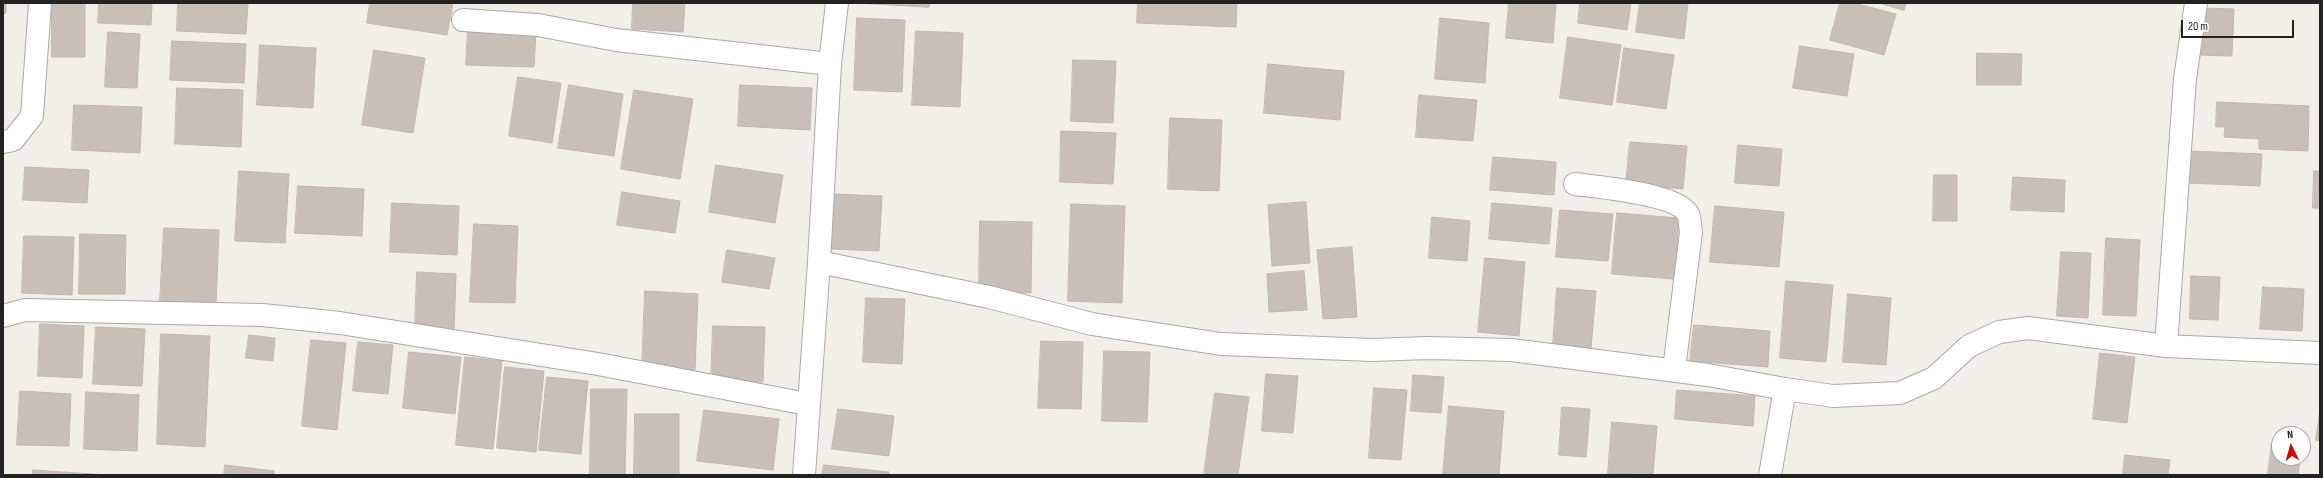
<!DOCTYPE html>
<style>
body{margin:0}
#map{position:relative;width:2323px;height:478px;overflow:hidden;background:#f2efe9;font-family:"Sofia Sans Condensed",sans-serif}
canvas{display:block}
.frame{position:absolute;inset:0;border:4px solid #222;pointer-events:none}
.north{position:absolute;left:2271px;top:426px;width:40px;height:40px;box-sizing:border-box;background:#fff;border:1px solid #a7a7a7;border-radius:50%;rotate:355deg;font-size:11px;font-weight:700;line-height:16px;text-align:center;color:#222}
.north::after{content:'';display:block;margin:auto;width:14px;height:18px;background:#d40000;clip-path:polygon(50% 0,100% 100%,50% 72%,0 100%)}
.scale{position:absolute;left:2181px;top:20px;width:113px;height:18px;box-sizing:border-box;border:2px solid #222;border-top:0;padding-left:5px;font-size:12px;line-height:14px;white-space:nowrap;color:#222;-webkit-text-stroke:3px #fff;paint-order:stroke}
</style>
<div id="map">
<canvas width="2323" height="478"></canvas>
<div class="frame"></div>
<div class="north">N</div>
<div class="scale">20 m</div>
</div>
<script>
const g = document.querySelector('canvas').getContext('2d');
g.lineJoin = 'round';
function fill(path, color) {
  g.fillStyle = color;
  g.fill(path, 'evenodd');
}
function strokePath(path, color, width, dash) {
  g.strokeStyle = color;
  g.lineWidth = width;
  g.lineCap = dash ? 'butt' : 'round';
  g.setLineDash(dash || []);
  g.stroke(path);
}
const building = new Path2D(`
 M3,3H6V13L3,14Z
 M52,3H85V57H52Z
 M99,3H152L151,25L98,23Z
 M178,3H248L246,34L177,31Z
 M370,3H453L447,35L367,23Z
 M633,3H685L683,32L632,29Z
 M857,3H930L929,7Z
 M1138,3H1237L1236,27L1137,23Z
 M1509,3H1556L1553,43L1506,38Z
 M1580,3H1631L1627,30L1578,23Z
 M1640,3H1688L1684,39L1636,32Z
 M1840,3H1854L1896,14L1884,55L1830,40Z
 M1879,3H1906L1904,10Z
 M2201,8L2234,9L2232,56L2198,55Z
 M857,18L905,20L902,92L854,90Z
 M1440,18L1489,23L1485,83L1435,79Z
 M468,28L536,31L534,67L466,65Z
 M916,31L963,33L960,107L912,105Z
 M108,32L140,34L137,88L105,87Z
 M1568,37L1621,45L1612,105L1560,98Z
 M172,41L246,44L244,83L170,80Z
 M260,45L316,48L313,108L257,105Z
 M1800,46L1854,54L1847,96L1793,88Z
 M1624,48L1674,55L1666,109L1617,102Z
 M374,50L425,58L413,133L362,125Z
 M1977,53L2022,54L2021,85H1977Z
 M1073,60L1116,61L1113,123L1071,121Z
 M1268,64L1344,71L1340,120L1264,113Z
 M518,77L561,83L552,143L509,136Z
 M569,85L623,94L614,156L558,148Z
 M740,85L812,88L810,130L738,126Z
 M177,88L243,90L241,147L175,144Z
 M634,90L693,99L680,179L621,169Z
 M1419,95L1477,100L1473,141L1416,137Z
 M2217,102L2309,106L2308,151L2259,149V139L2224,137L2225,127H2216Z
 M74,105L142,107L140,153L72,150Z
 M1170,118L1222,120L1219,191L1168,189Z
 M1061,131L1116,133L1113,184L1060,182Z
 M1630,142L1687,146L1683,189L1626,184Z
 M1738,145L1782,149L1779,186L1735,183Z
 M2189,151L2262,154L2260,186L2188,183Z
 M1493,157L1556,162L1554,195L1490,190Z
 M716,165L783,175L775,223L709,212Z
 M25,167L89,170L87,203L23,200Z
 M239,171L289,174L285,243L235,241Z
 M2314,171H2320V208H2313Z
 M1934,175H1957V221H1933Z
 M2013,177L2065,180L2064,212L2011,210Z
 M298,186L364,189L362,236L295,233Z
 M622,192L680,201L675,233L617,225Z
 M833,194L882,196L879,251L831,249Z
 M1306,202L1310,263L1272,266L1268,205Z
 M392,203L459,206L457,255L390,252Z
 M1492,203L1552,208L1549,244L1489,239Z
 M1071,204L1125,206L1122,303L1068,301Z
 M1715,206L1784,212L1779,267L1710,262Z
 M1560,210L1613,214L1608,261L1556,257Z
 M1617,213L1679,218L1674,279L1612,274Z
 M1432,217L1470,221L1467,261L1429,258Z
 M980,221L1032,222L1031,293L979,292Z
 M474,224L518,226L515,303L470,302Z
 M164,228L219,230L216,304L160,302Z
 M80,234L126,235L125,294H79Z
 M24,236L74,237L72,295L22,293Z
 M2106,238L2140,240L2136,316L2103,315Z
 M1352,247L1357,317L1323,319L1317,250Z
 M727,250L775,258L769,289L722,282Z
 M2061,252L2091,253L2088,318L2057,316Z
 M1485,258L1525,262L1519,336L1478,332Z
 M1304,271L1307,310L1269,312L1267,274Z
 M417,272L456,274L454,331L415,329Z
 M2191,276L2220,277L2218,320L2190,319Z
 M1786,281L1833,285L1826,362L1780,358Z
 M2263,287L2304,289L2302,331L2260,329Z
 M1557,288L1596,291L1591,348L1553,345Z
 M645,291L698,294L695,370L642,368Z
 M1848,294L1891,298L1886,365L1843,362Z
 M866,298L905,299L902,364L863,362Z
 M40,324L84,326L82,378L38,376Z
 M1694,325L1770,331L1768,367L1690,361Z
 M713,326L765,327L763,382L711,381Z
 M96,327L145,329L142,386L93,384Z
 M161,334L210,336L205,447L157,444Z
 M249,335L275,338L273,361L246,358Z
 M311,340L346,343L337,430L302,426Z
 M1041,341L1083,342L1081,409L1038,408Z
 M358,342L393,345L388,394L353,391Z
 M1104,351L1150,352L1147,422L1102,421Z
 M409,352L461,357L455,414L403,408Z
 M2100,353L2135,357L2127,423L2093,419Z
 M465,357L502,361L493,449L456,445Z
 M505,367L544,371L536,452L497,448Z
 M1266,374L1298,376L1293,433L1262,431Z
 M1413,375L1444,377L1441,413L1411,411Z
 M547,377L588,381L581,454L539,450Z
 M1374,388L1407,390L1401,460L1369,458Z
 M591,389H627L625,475H590Z
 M1677,390L1755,396L1753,426L1675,419Z
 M20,391L71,394L69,446L17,445Z
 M86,392L139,395L137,451L84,449Z
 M1215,393L1249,397L1238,475H1204Z
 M1449,406L1504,411L1499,475H1443Z
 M1562,407L1590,409L1586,457L1559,455Z
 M838,409L894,416L889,456L832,449Z
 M704,410L779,419L773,470L697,461Z
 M2320,410V441L2316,440Z
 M635,414H679V475H634Z
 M1612,422L1657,426L1653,475L1608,474Z
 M2272,442L2279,443V458H2300L2298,475H2268Z
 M2125,455L2170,460L2168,475H2123Z
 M225,465L274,471V475H224Z
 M824,465L889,472L888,475H822Z
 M33,470L109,475H33Z`);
fill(building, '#c7bfb8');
strokePath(building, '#c4b6ab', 1);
const minor = new Path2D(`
 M463,20L538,25L616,40L830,64
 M3,142L13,140L32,116L40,3
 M1575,184C1598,187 1677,194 1688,214C1690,218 1690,227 1691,232L1674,370
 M819,262L830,64L837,3
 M3,316L25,310L262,315L340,323L598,364L807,404
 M2166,346L2185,79L2196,3
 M804,475L819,262L989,297L1092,324L1221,344L1372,350L1428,348L1511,350L1708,375L1785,389L1833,396L1900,393L1934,378L1969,346L1999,332L2028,328L2166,346L2320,353
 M1770,475L1785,389`);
strokePath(minor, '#a9a9a9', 24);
strokePath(minor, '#fff', 22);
</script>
